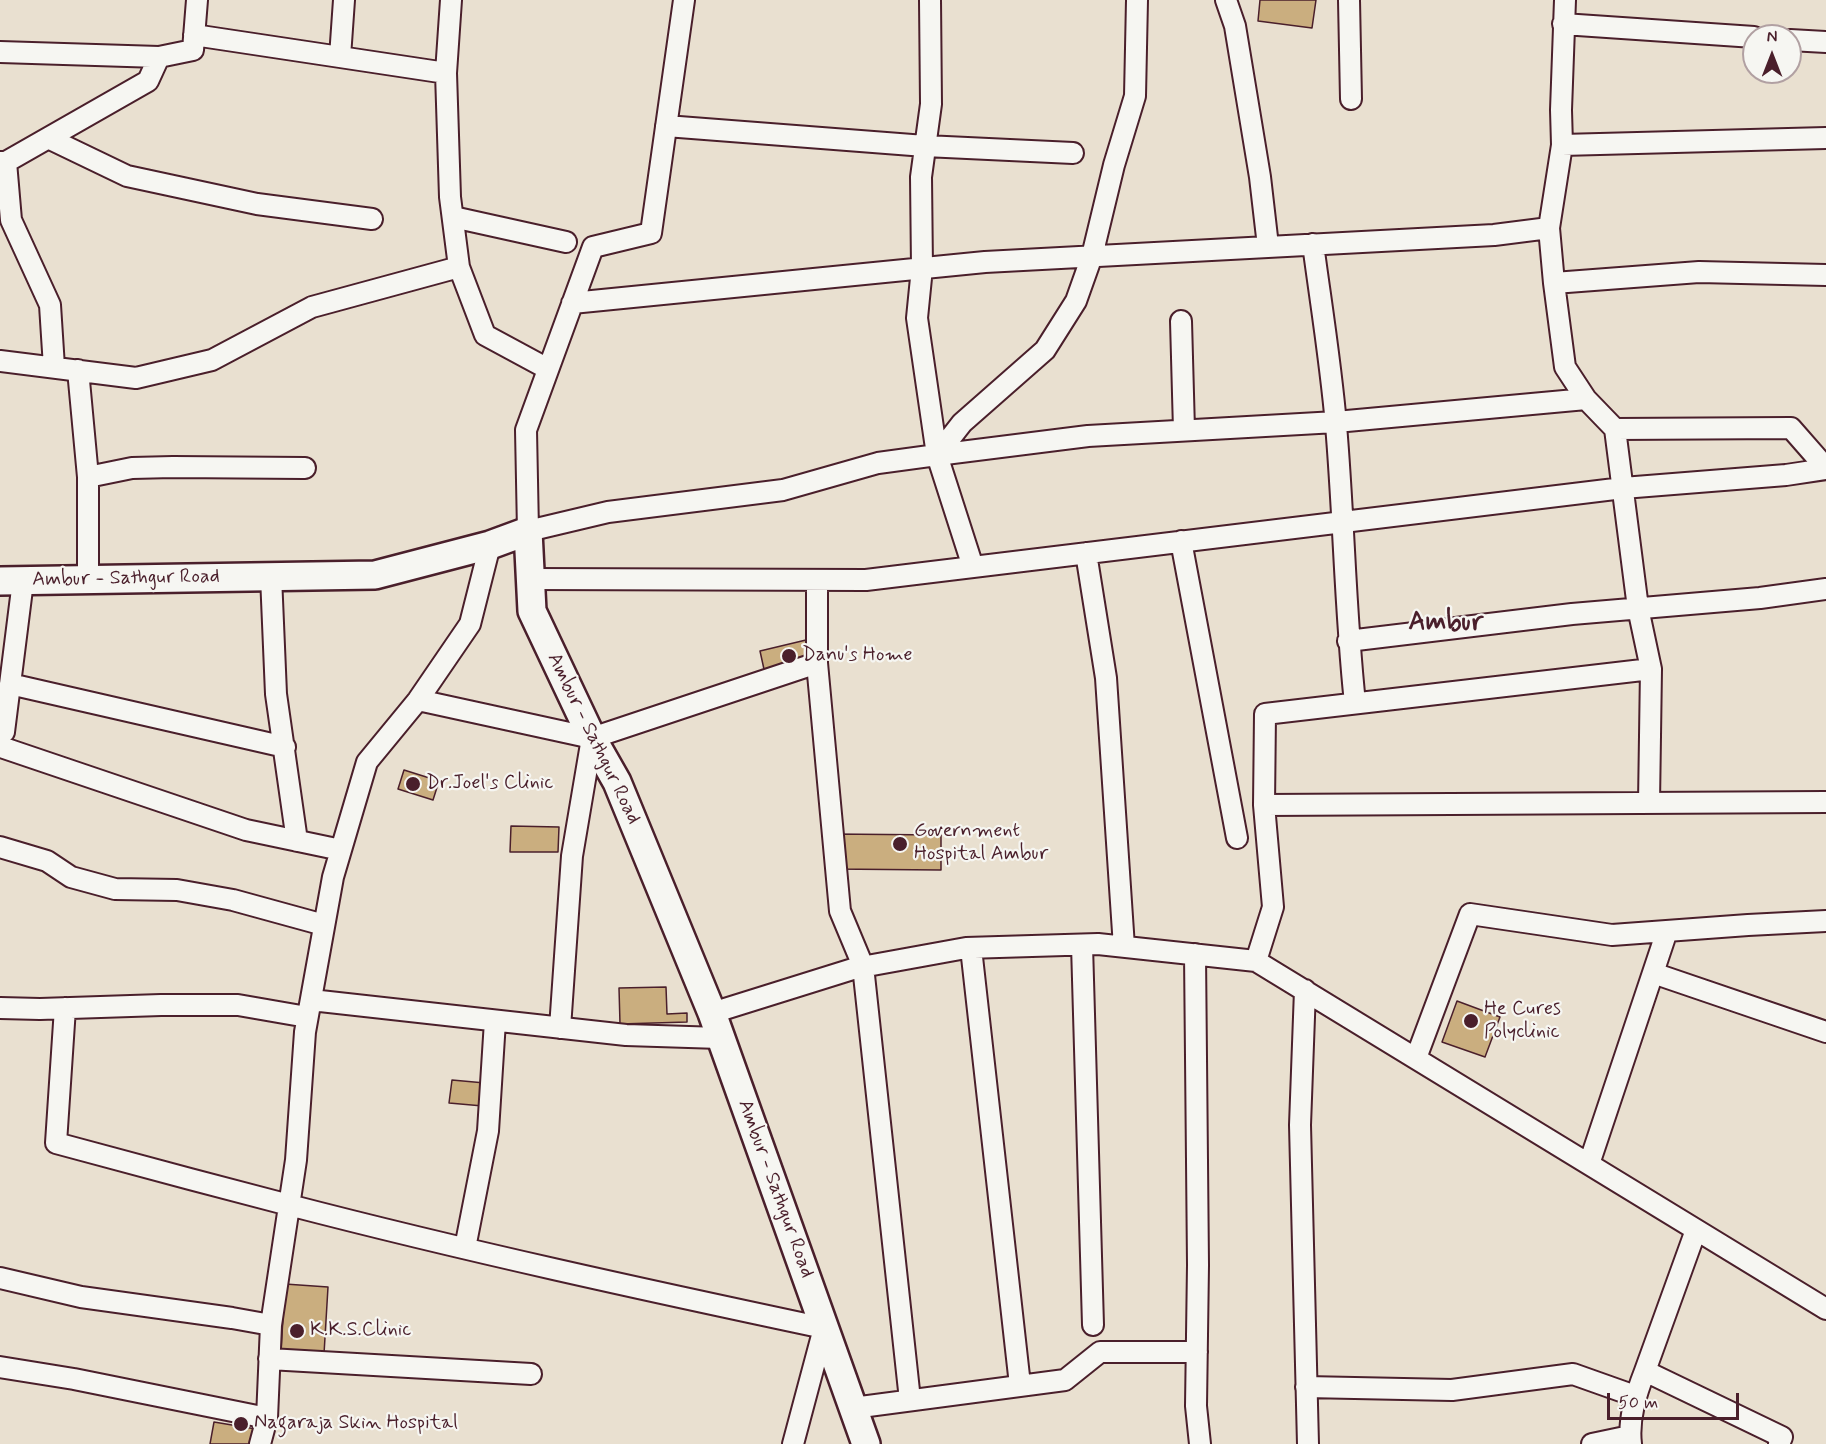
<!DOCTYPE html>
<style>
body{margin:0}
#map{position:relative;width:1826px;height:1444px;overflow:hidden;background:#e9e0d0;font-family:Mynerve,sans-serif}
canvas{display:block}
.north{position:absolute;left:1742px;top:24px;width:60px;height:60px;box-sizing:border-box;background:#f6f6f2;border:2px solid #b1a0a2;border-radius:50%;rotate:0deg;font-size:16px;font-weight:700;line-height:24px;text-align:center;color:#4a1f2b}
.north::after{content:'';display:block;margin:auto;width:21px;height:27px;background:#4a1f2b;clip-path:polygon(50% 0,100% 100%,50% 72%,0 100%)}
.scale{position:absolute;left:1607px;top:1393px;width:132px;height:27px;box-sizing:border-box;border:3px solid #4a1f2b;border-top:0;padding-left:8px;font-size:18px;line-height:21px;white-space:nowrap;color:#4a1f2b;-webkit-text-stroke:4px #f6f6f2;paint-order:stroke}
</style>
<div id="map">
<canvas width="1826" height="1444"></canvas>
<div class="north">N</div>
<div class="scale">50 m</div>
</div>
<script>
const g = document.querySelector('canvas').getContext('2d');
g.lineJoin = 'round';
function fill(path, color) {
  g.fillStyle = color;
  g.fill(path, 'evenodd');
}
function strokePath(path, color, width, dash) {
  g.strokeStyle = color;
  g.lineWidth = width;
  g.lineCap = dash ? 'butt' : 'round';
  g.setLineDash(dash || []);
  g.stroke(path);
}
function label(font, color, halo, rows, align = 'center') {
  g.font = font + ' Mynerve,sans-serif';
  g.lineWidth = 4.5;
  g.setLineDash([]);
  g.textBaseline = 'middle';
  g.strokeStyle = halo;
  g.fillStyle = color;
  for (const [text, x, y, turn = 0] of rows) {
    g.save();
    g.translate(x, y);
    g.rotate((+turn || 0) * Math.PI / 180);
    g.textAlign = isNaN(turn) ? turn : align;
    if (halo) g.strokeText(text, 0, 0);
    g.fillText(text, 0, 0);
    g.restore();
  }
}
const building = new Path2D(`
 M1260,0H1316L1312,28L1258,21Z
 M806,640L813,672L767,683L760,651Z
 M404,770L439,781L433,800L398,789Z
 M511,826L559,827L558,852H510Z
 M832,834L941,835V870L832,869Z
 M666,987L667,1014L687,1013V1022L620,1024L619,988Z
 M1457,1001L1500,1017L1485,1057L1442,1042Z
 M452,1080L496,1084L494,1107L449,1103Z
 M285,1284L328,1287L324,1354L281,1351Z
 M214,1422L256,1429L254,1444H210Z`);
fill(building, '#caae7f');
strokePath(building, '#4a1f2b', 1.5);
const minor = new Path2D(`
 M344,0L340,57L446,73
 M451,0L446,73L450,197L459,267L485,335L548,369
 M684,0L651,233L593,247L526,430L528,531L608,512L783,490L878,463L937,455L962,423L1045,350L1076,301L1092,256L1114,165L1135,96L1137,0
 M930,0L931,104L921,177L922,268L917,318L937,455L973,567
 M1226,0L1235,26L1260,177L1268,246
 M1349,0L1351,99
 M1565,0L1561,110L1562,145L1549,228L1554,283L1565,367L1586,399L1615,429L1791,428L1826,468
 M1563,24L1754,37
 M194,35L340,57
 M1790,40L1826,42
 M0,52L159,57
 M666,126L925,146L1073,153
 M48,138L127,176L257,204L372,219
 M1562,145L1826,138
 M0,162H6L148,81L159,57L193,50L197,0
 M6,162L11,220L50,305L54,367
 M453,217L566,242
 M1313,244C1321,304 1331,365 1336,425C1344,518 1345,611 1355,703
 M1554,283L1699,272L1826,275
 M572,303L985,262L1494,235L1549,228
 M1181,321L1184,430
 M0,361L136,378L212,360L312,307L459,267
 M78,370L88,477V580
 M1615,429L1638,608L1651,669L1649,803
 M937,455L1088,436L1336,422L1586,399
 M88,477L132,468L173,467L305,468
 M1181,541L1237,838
 M1086,553L1106,678L1124,947
 M271,576L276,694L297,841
 M530,579L866,580L1623,488L1786,475L1826,469
 M817,580V663L840,911L863,966L910,1400
 M1348,641L1572,614L1760,598L1826,589
 M10,684L285,747
 M418,700L592,738L817,663
 M0,731L4,732L23,581
 M1,747L246,830L341,850
 M1264,805L1826,802
 M0,847L47,861L71,877L115,889L177,890L233,900L324,925
 M1082,945L1093,1325
 M971,948L1020,1385
 M1195,954L1198,1265L1196,1406L1200,1444
 M1256,961L1273,907L1264,805L1265,714L1651,669
 M1653,973L1826,1032
 M1305,990L1300,1125L1308,1444
 M311,1000L626,1035L720,1038
 M0,1008L40,1009L161,1005H238L307,1017
 M65,1008L56,1143C134,1164 211,1185 289,1205C466,1251 645,1290 824,1328L793,1444
 M712,1013L856,968L966,948L1098,944L1256,961L1826,1309
 M560,1028L572,856L592,738
 M1416,1058L1470,914L1612,935L1748,925L1826,921
 M1589,1164L1667,931
 M465,1248L488,1131L495,1021
 M0,1278L81,1297L232,1318L271,1325
 M269,1359L531,1374
 M0,1367L74,1379L267,1418
 M1645,1371L1696,1230
 M1306,1387L1452,1390L1573,1374L1635,1396
 M853,1408L1065,1380L1100,1352H1197
 M260,1444L267,1418L271,1325L296,1160L305,1032L333,877L367,762L418,700L470,624L490,545
 M1592,1444L1630,1436
 M1631,1444C1628,1419 1636,1394 1645,1371L1782,1437L1779,1444`);
const secondary = new Path2D(`
 M0,581L375,575L490,545L528,531L532,611L592,738L617,782L712,1013L866,1444`);
strokePath(minor, '#4a1f2b', 24);
strokePath(secondary, '#4a1f2b', 32);
strokePath(minor, '#f6f6f2', 20);
strokePath(secondary, '#f6f6f2', 27);
for (const [x, y, r, color] of [
 [789,656,8,"#4a1f2b"],
 [413,784,8,"#4a1f2b"],
 [900,844,8,"#4a1f2b"],
 [1471,1021,8,"#4a1f2b"],
 [297,1331,8,"#4a1f2b"],
 [241,1424,8,"#4a1f2b"]
]) {
  const dot = new Path2D();
  dot.arc(x, y, r, 0, 2 * Math.PI);
  g.fillStyle = color;
  g.fill(dot);
  strokePath(dot, '#f6f6f2', 2);
}
label('20px', '#4a1f2b', '#f6f6f2', [
 ["Ambur - Sathgur Road",126,579,-1],
 ["Ambur - Sathgur Road",593,739,64],
 ["Ambur - Sathgur Road",775,1189,70]
]);
label('20px', '#4a1f2b', '#f6f6f2', [
 ["Danu's Home",802,656],
 ["Dr.Joel's Clinic",426,784],
 ["Government",914,832],
 ["Hospital Ambur",914,855],
 ["He Cures",1484,1010],
 ["Polyclinic",1484,1033],
 ["K.K.S.Clinic",310,1331],
 ["Nagaraja Skin Hospital",254,1424]
], 'left');
label('bold 26px', '#4a1f2b', '#f6f6f2', [
 ["Ambur",1446,624]
]);
</script>
